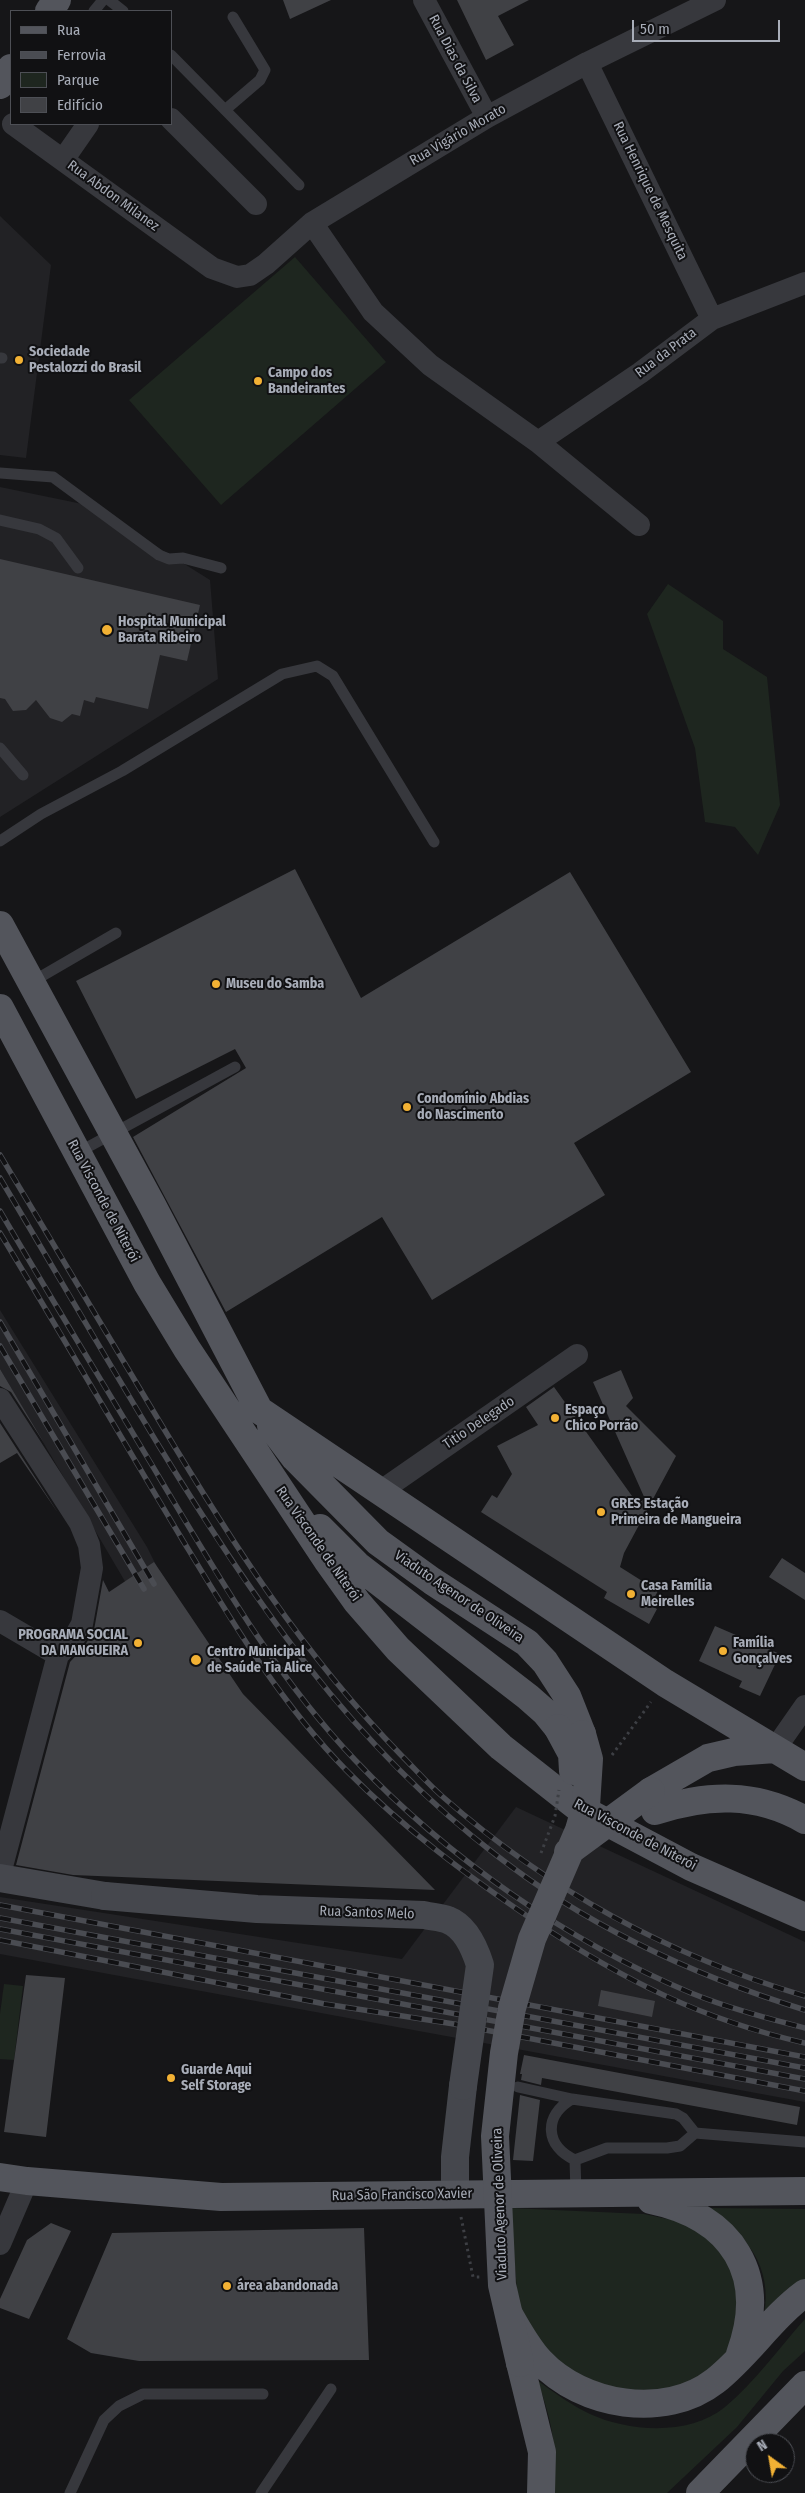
<!DOCTYPE html>
<meta charset="utf-8">
<style>
body{margin:0}
#map{position:relative;width:805px;height:2493px;overflow:hidden;background:#161618;font-family:"Fira Sans Condensed",sans-serif}
canvas{display:block}
.legend{position:absolute;left:10px;top:10px;width:162px;height:115px;box-sizing:border-box;background:#111113;border:1px solid #4d4f55;margin:0;padding:6px 9px;list-style:none;font-size:15px;color:#a8adb8}
.legend li{display:flex;align-items:center;gap:10px;height:25px}
.legend b{width:25px;border:1px solid #4d4f55}
.north{position:absolute;left:745px;top:2433px;width:50px;height:50px;box-sizing:border-box;background:#111113;border:1px solid #4d4f55;border-radius:50%;rotate:328deg;font-size:14px;font-weight:700;line-height:20px;text-align:center;color:#a8adb8}
.north::after{content:'';display:block;margin:auto;width:18px;height:22px;background:#f2b134;clip-path:polygon(50% 0,100% 100%,50% 72%,0 100%)}
.scale{position:absolute;left:632px;top:20px;width:148px;height:22px;box-sizing:border-box;border:2px solid #a8adb8;border-top:0;padding-left:6px;font-size:15px;line-height:18px;white-space:nowrap;color:#a8adb8;-webkit-text-stroke:4px #111113;paint-order:stroke}
</style>
<div id="map">
<canvas width="805" height="2493"></canvas>
<ul class="legend">
<li><b style="height:6px;background:#53555c"></b>Rua</li>
<li><b style="height:6px;background:#4a4c52"></b>Ferrovia</li>
<li><b style="height:14px;background:#1e261f"></b>Parque</li>
<li><b style="height:14px;background:#404145"></b>Edifício</li>
</ul>
<div class="north">N</div>
<div class="scale">50 m</div>
</div>
<script>
const g = document.querySelector('canvas').getContext('2d');
g.lineJoin = 'round';
function fill(path, color) {
  g.fillStyle = color;
  g.fill(path, 'evenodd');
}
function strokePath(path, color, width, dash) {
  g.strokeStyle = color;
  g.lineWidth = width;
  g.lineCap = dash ? 'butt' : 'round';
  g.setLineDash(dash || []);
  g.stroke(path);
}
function label(font, color, halo, rows, align = 'center') {
  g.font = font + ' "Fira Sans Condensed",sans-serif';
  g.lineWidth = 4;
  g.setLineDash([]);
  g.textBaseline = 'middle';
  g.strokeStyle = halo;
  g.fillStyle = color;
  for (const [text, x, y, turn = 0] of rows) {
    g.save();
    g.translate(x, y);
    g.rotate((+turn || 0) * Math.PI / 180);
    g.textAlign = isNaN(turn) ? turn : align;
    if (halo) g.strokeText(text, 0, 0);
    g.fillText(text, 0, 0);
    g.restore();
  }
}
fill(new Path2D(`
 M0,216L51,265L26,458L0,455Z
 M0,487L92,506L210,580L218,679L0,817Z
 M0,1310L147,1547L163,1579L133,1595L0,1369Z
 M516,1807L805,1942V2102L0,1954V1897L402,1959Z`), '#222225');
fill(new Path2D(`
 M295,257L386,362L221,505L129,400Z
 M668,584L723,621V649L767,677L780,805L758,855L735,827L705,822L695,748L647,614Z
 M4,1984L23,1986L14,2060L0,2059V2014Z
 M510,2208L644,2214L686,2223L710,2238L728,2261L739,2293V2324L728,2351L710,2371L690,2383L663,2392H632L605,2387L574,2374L541,2348L519,2314Z
 M708,2208L805,2209V2280L764,2316C773,2266 747,2236 708,2208Z
 M805,2319V2351L783,2371L737,2427L667,2493H550C558,2444 553,2428 538,2381C555,2393 571,2405 590,2414C629,2432 690,2436 725,2407C755,2382 779,2348 805,2319Z`), '#1e261f');
fill(new Path2D(`
 M283,0H331L290,19Z
 M457,0H529L498,16L514,45L486,60Z
 M0,559L200,605L187,661L160,655L148,709L96,697L94,703L84,700L80,716L72,714L62,722L50,718L36,700L26,710L13,711L5,699L0,698Z
 M295,869L361,998L570,872L691,1072L574,1143L605,1195L432,1300L382,1217L226,1312L133,1137L246,1068L235,1049L136,1099L76,981Z
 M0,1369L44,1443L11,1392L0,1386Z
 M621,1370L633,1398L626,1406L676,1456L624,1553L620,1567L658,1591L650,1605L657,1609L649,1624L604,1598L607,1592L481,1512L492,1495L497,1498L512,1474L497,1446L538,1425L526,1407L554,1387L637,1503L645,1499L593,1382Z
 M0,1423L58,1513L17,1453L0,1463Z
 M782,1558L805,1573V1600L769,1577Z
 M154,1562L243,1694L435,1890L73,1875L16,1865L70,1662L84,1647L94,1630L103,1580L109,1592Z
 M715,1626L780,1654L760,1696L739,1687L742,1681L699,1661Z
 M26,1975L65,1978L46,2137L4,2132Z
 M601,1990L655,2001L652,2017L598,2006Z
 M524,2055L800,2107L797,2125L542,2078L541,2085L521,2080L522,2074H520Z
 M520,2095L540,2100L533,2161L513,2160Z
 M51,2223L71,2231L29,2319L0,2308V2299L27,2240Z
 M364,2228L369,2360L139,2361L91,2353L67,2339L112,2233Z`), '#404145');
strokePath(new Path2D(`
 M612,1755L651,1702
 M461,2217L473,2277H480`), '#3d3f44', 3, [2.5, 4]);
strokePath(new Path2D(`
 M109,0L123,11
 M94,11L103,0
 M171,55L299,185
 M225,110L260,80L265,70L233,17
 M0,358H2
 M0,473L53,477L159,555L169,559L183,558L221,568
 M0,520L39,529L56,538L78,568
 M0,748L23,775
 M0,841L41,814L122,771L282,674L317,666L333,676L434,842
 M30,983L116,933
 M77,1153L235,1067
 M518,2087L572,2099L676,2114L683,2118L695,2133
 M572,2099C543,2116 545,2146 575,2160
 M576,2193L575,2160L607,2148H667L680,2146L695,2133L805,2142
 M70,2493L104,2420L119,2406L143,2394H263
 M261,2493L331,2389`), '#37383d', 11);
strokePath(new Path2D(`
 M424,0L487,117
 M587,63L712,319
 M171,119L256,204
 M13,124L212,268L237,277L250,275L266,264L312,223L487,117L587,63L715,0
 M63,160L88,124
 M312,223L373,312L430,365L538,442L639,525
 M538,442L640,373L712,319L805,283
 M0,1399L80,1523L89,1545L92,1568L82,1624L73,1640L58,1655
 M381,1491L577,1355
 M0,1621L58,1655
 M775,1749L805,1706
 M0,1874L58,1655
 M0,2244L27,2181`), '#37383d', 22);
strokePath(new Path2D(`
 M0,1878L105,1896
 M455,2194V2157L463,2086`), '#45474d', 28);
strokePath(new Path2D(`
 M49,11L57,0
 M0,85L11,68
 M0,925L152,1205L259,1410L665,1683L805,1767
 M0,1008L147,1283L187,1349L327,1560L357,1602L398,1649L501,1747L576,1806L691,1867L805,1917
 M271,1426L295,1458L378,1542L432,1581L527,1643L545,1662L567,1696L582,1734
 M320,1528L357,1565L528,1697L545,1712L558,1728
 M651,1791L708,1758L734,1752L775,1749
 M655,1811C707,1794 756,1792 805,1820
 M0,2177L27,2181L221,2197L805,2191
 M651,2200C733,2217 769,2275 740,2354
 M510,2316C519,2332 528,2348 540,2361C582,2406 665,2420 715,2381C748,2355 771,2318 805,2293
 M520,2363L542,2452L541,2493
 M700,2493L805,2385`), '#53555c', 28);
const rail = new Path2D(`
 M0,1155C53,1243 105,1331 158,1419C231,1541 301,1652 401,1755C415,1769 428,1784 443,1797C550,1891 669,1956 805,1996
 M0,1178C53,1267 105,1357 159,1446C254,1601 350,1743 496,1855C587,1926 695,1976 805,2010
 M0,1211C53,1302 108,1391 162,1482C220,1579 277,1678 355,1760C448,1858 567,1941 691,1993C728,2008 767,2018 805,2028
 M0,1233C62,1335 121,1438 182,1539C231,1620 280,1703 347,1771C404,1829 469,1877 536,1922C623,1980 703,2020 805,2043
 M0,1322L154,1584
 M0,1346L144,1589
 M0,1905L805,2057
 M0,1918L805,2068
 M0,1929L805,2079
 M0,1940L325,2004L454,2024L805,2091`);
strokePath(rail, '#4a4c52', 5.5);
strokePath(rail, '#111113', 4, [11]);
strokePath(new Path2D(`
 M541,1853L555,1816L559,1790`), '#3d3f44', 3, [2.5, 4]);
strokePath(new Path2D(`
 M105,1896L257,1909L424,1915C432,1917 441,1917 448,1920C466,1927 475,1949 480,1965L463,2086`), '#45474d', 28);
strokePath(new Path2D(`
 M558,1728L572,1754L573,1771
 M568,1852L651,1791
 M520,2363L502,2285L495,2136L504,2053L512,2008L532,1939L579,1830L586,1806L589,1759L582,1734`), '#53555c', 28);
for (const [x, y, r, color] of [
 [19,360,5,"#f2b134"],
 [258,381,5,"#f2b134"],
 [107,630,6,"#f2b134"],
 [216,984,5,"#f2b134"],
 [407,1107,5,"#f2b134"],
 [555,1418,5,"#f2b134"],
 [601,1512,5,"#f2b134"],
 [631,1594,5,"#f2b134"],
 [138,1643,5,"#f2b134"],
 [723,1651,5,"#f2b134"],
 [196,1660,6,"#f2b134"],
 [171,2078,5,"#f2b134"],
 [227,2286,5,"#f2b134"]
]) {
  const dot = new Path2D();
  dot.arc(x, y, r, 0, 2 * Math.PI);
  g.fillStyle = color;
  g.fill(dot);
  strokePath(dot, '#111113', 2);
}
label('14px', '#a8adb8', '#111113', [
 ["Rua Dias da Silva",455,59,62],
 ["Rua Vigário Morato",458,135,-30],
 ["Rua Henrique de Mesquita",650,191,64],
 ["Rua Abdon Milanez",113,196,36],
 ["Rua da Prata",666,353,-37],
 ["Rua Visconde de Niterói",103,1201,62],
 ["Titio Delegado",479,1423,-34],
 ["Rua Visconde de Niterói",318,1544,55],
 ["Viaduto Agenor de Oliveira",459,1597,34],
 ["Rua Visconde de Niterói",635,1835,28],
 ["Rua Santos Melo",367,1913,2],
 ["Rua São Francisco Xavier",402,2195,-1],
 ["Viaduto Agenor de Oliveira",500,2204,-92]
]);
label('bold 14px', '#a8adb8', '#111113', [
 ["Sociedade",29,352],
 ["Pestalozzi do Brasil",29,368],
 ["Campo dos",268,373],
 ["Bandeirantes",268,389],
 ["Hospital Municipal",118,622],
 ["Barata Ribeiro",118,638],
 ["Museu do Samba",226,984],
 ["Condomínio Abdias",417,1099],
 ["do Nascimento",417,1115],
 ["Espaço",565,1410],
 ["Chico Porrão",565,1426],
 ["GRES Estação",611,1504],
 ["Primeira de Mangueira",611,1520],
 ["Casa Família",641,1586],
 ["Meirelles",641,1602],
 ["PROGRAMA SOCIAL",128,1635,"right"],
 ["DA MANGUEIRA",128,1651,"right"],
 ["Família",733,1643],
 ["Gonçalves",733,1659],
 ["Centro Municipal",207,1652],
 ["de Saúde Tia Alice",207,1668],
 ["Guarde Aqui",181,2070],
 ["Self Storage",181,2086],
 ["área abandonada",237,2286]
], 'left');
</script>
